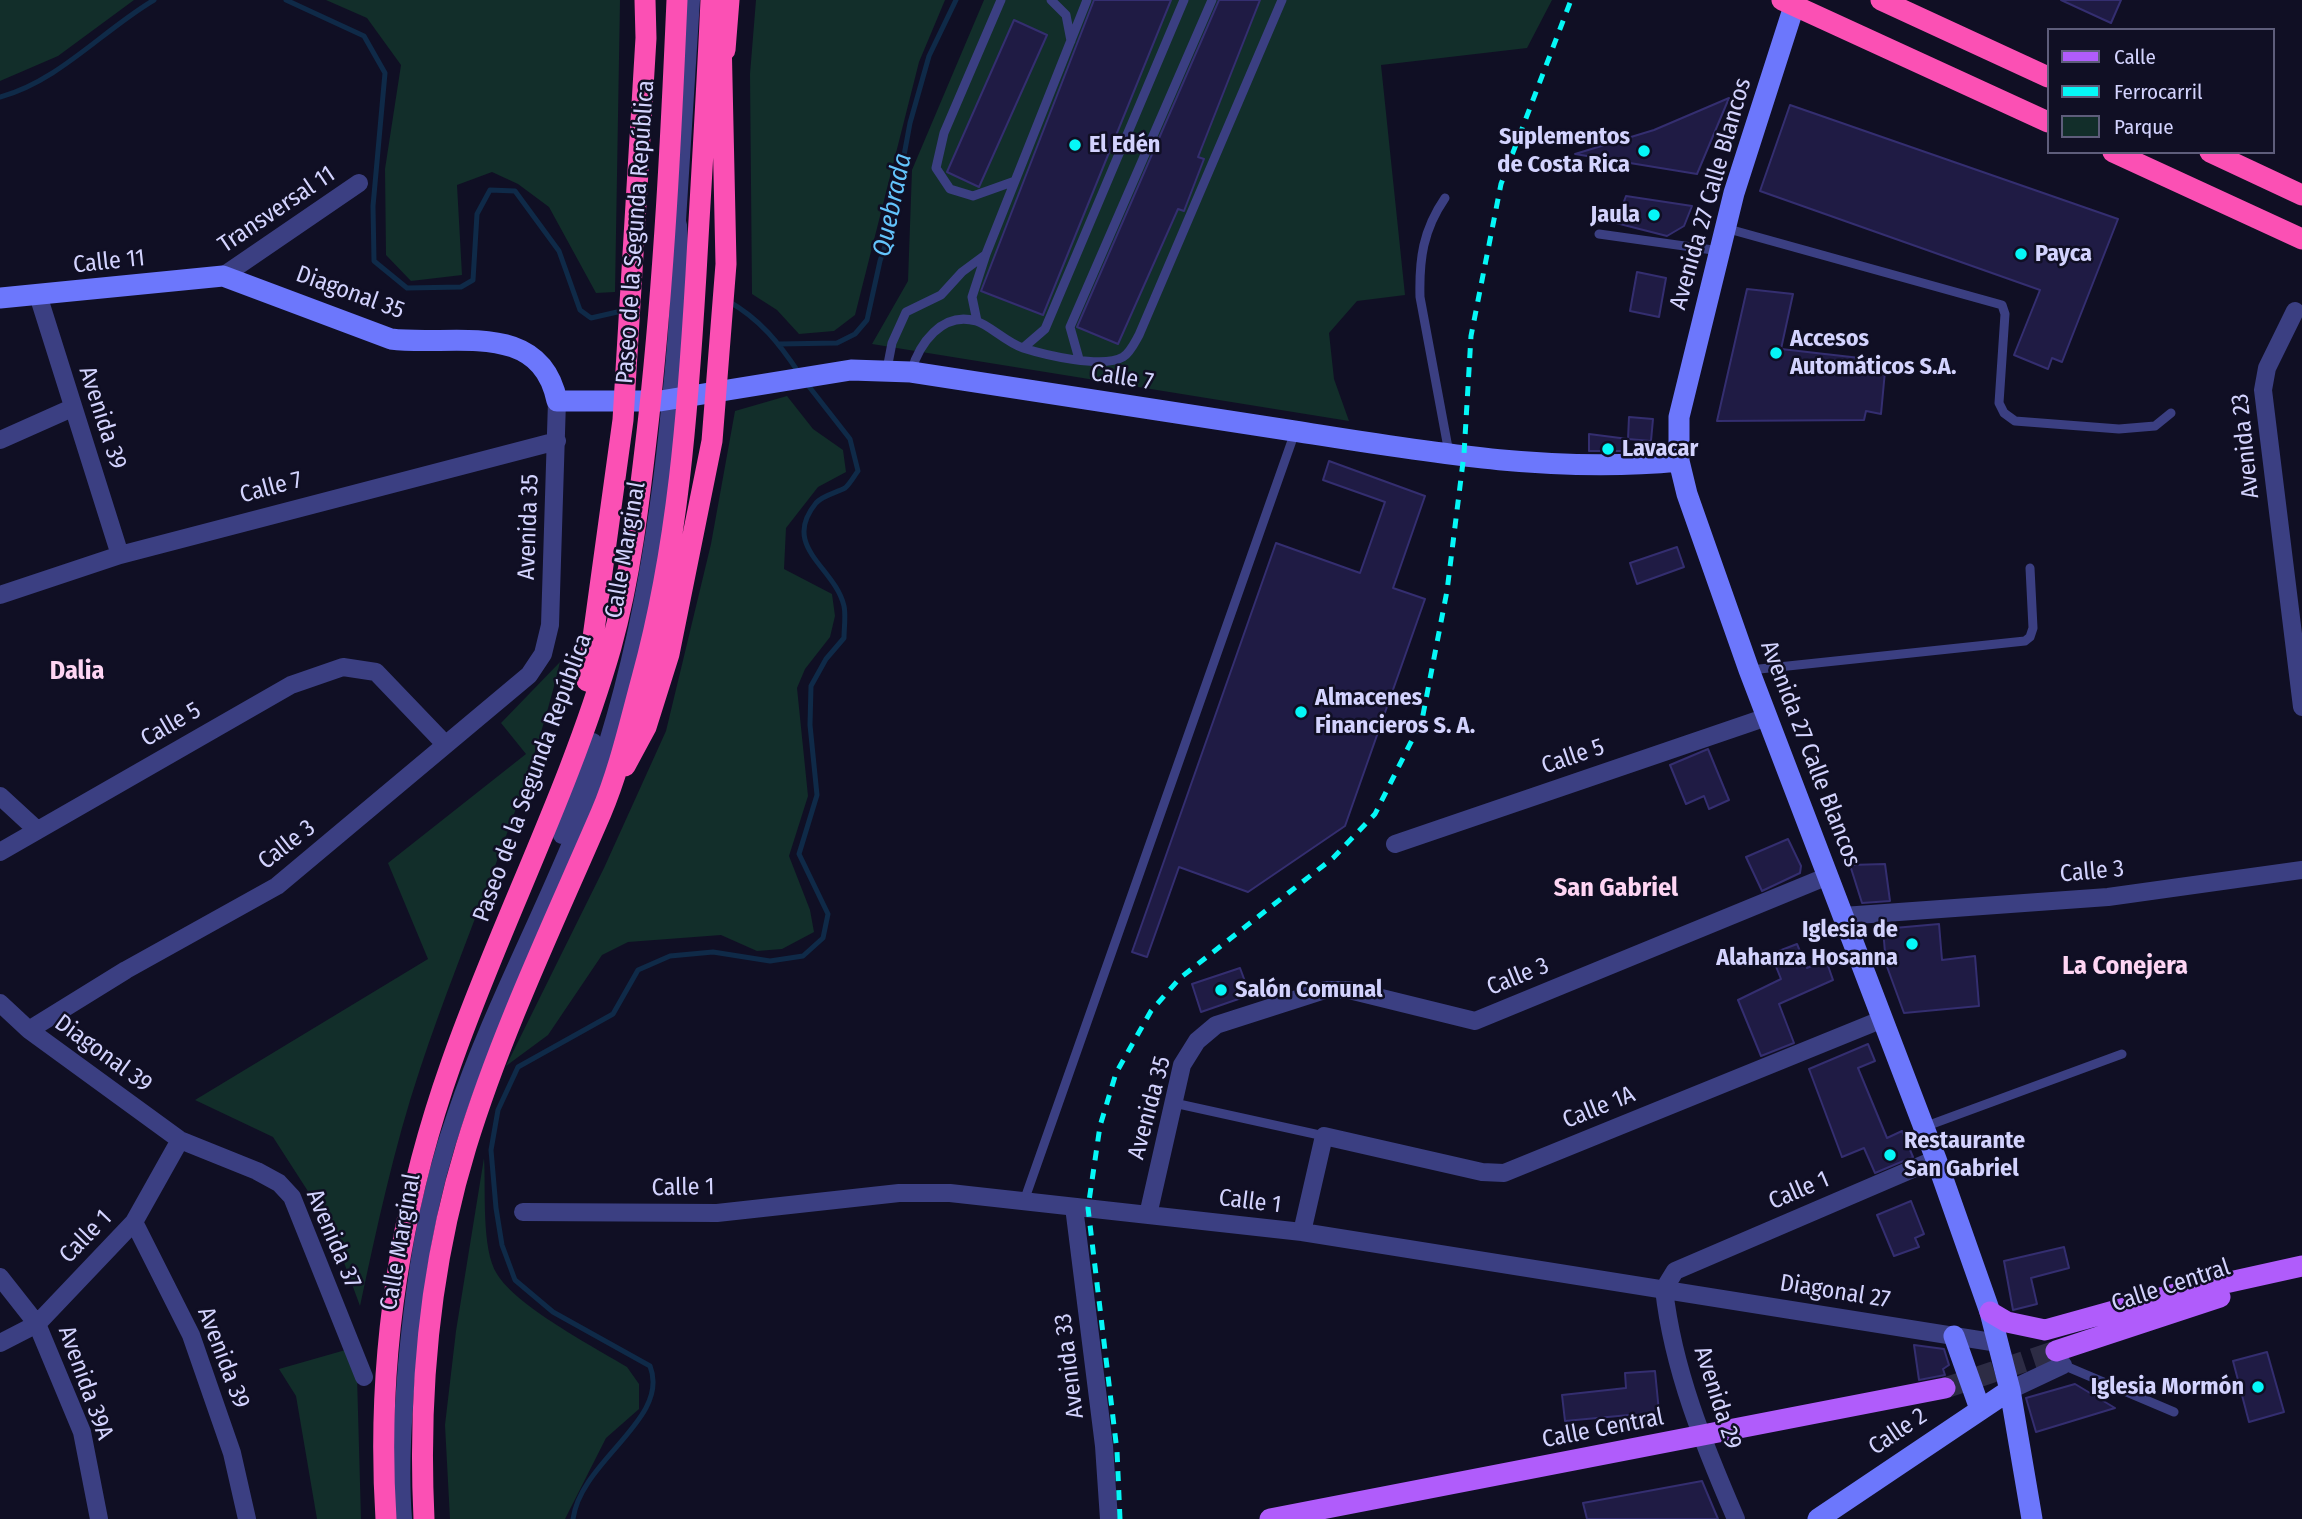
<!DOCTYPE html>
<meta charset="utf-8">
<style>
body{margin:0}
#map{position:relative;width:2302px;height:1519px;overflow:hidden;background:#100f24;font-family:"Fira Sans Condensed",sans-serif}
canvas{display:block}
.legend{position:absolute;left:2047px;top:28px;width:228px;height:126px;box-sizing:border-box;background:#100f24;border:2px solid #5e5d7b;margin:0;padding:9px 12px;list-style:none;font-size:21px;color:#d3d3fe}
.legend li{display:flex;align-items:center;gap:14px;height:35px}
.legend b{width:35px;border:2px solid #5e5d7b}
</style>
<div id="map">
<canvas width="2302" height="1519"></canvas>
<ul class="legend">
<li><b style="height:9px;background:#b05cfb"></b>Calle</li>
<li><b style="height:9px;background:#05f7f7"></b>Ferrocarril</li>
<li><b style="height:19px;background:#122e2a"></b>Parque</li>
</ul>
</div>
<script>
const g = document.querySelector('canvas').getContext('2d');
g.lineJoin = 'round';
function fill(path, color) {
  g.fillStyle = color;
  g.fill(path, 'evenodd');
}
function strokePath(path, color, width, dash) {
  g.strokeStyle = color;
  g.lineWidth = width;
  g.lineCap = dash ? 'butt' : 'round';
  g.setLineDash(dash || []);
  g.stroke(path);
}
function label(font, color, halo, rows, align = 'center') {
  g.font = font + ' "Fira Sans Condensed",sans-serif';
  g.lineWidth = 5;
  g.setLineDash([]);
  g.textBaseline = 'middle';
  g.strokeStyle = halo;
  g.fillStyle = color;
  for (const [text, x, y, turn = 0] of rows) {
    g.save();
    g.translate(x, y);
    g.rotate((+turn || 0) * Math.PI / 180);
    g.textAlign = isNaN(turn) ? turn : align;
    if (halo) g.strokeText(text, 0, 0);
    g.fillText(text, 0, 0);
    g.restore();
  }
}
fill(new Path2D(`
 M0,0H134L58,56L0,81Z
 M326,0H620L615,292L596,293L549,207L518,184L492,172L457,185L462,275L411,281L386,255L385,169L401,65L367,18Z
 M756,0H945L919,62L855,315L834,331L799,334L777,310L752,294L750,74Z
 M984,0H1552L1527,48L1381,65L1405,295L1357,301L1329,333L1334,379L1349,421L872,344L908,281L912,170Z
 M787,396L813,429L843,450L846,472L818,487L786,528L784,569L832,594L835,616L830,637L805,669L797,688L808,796L789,856L810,910L814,932L782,949L757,951L721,935L628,942L602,955L548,1035L506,1066L604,868L666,731L711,544L735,411Z
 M560,662C527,802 465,934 420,1069C394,1147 377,1227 360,1306L331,1227L273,1137L195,1100L428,959L388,863L526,754L501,723Z
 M484,1158C486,1189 481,1249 497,1274C516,1306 594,1347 627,1367L639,1384V1409L606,1438L565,1519H450L445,1425L456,1331Z
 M349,1349L357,1376L361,1519H317L296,1396L279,1369Z`), '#122e2a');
strokePath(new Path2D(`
 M286,0L364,36L385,73L373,206L374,261L407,288L461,287L473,280L477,214L490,190L515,191L559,251L580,310L591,318L626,310
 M0,97C59,81 103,30 154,0
 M728,301C760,319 779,343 799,373
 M779,344L837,343L855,334L867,320L880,261L890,231L910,123L929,56L956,0
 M573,1519C581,1460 671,1419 650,1366L553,1312L515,1280L502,1245L496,1208L491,1150L498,1110L518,1067L613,1014L638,970L670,956L713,952L770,961L803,956L823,938L828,914L799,854L817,795L810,725L811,686L826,659L844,638C844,628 846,615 844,606C835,567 780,547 816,503C823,495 836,493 845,488C850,484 854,476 858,471L850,439L807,384`), '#0f2a48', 5);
const building = new Path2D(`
 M1094,0H1171L1043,315L981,291Z
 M1219,0H1260L1198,157L1204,159L1184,211L1178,209L1118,344L1077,327Z
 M2061,0H2121L2111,23Z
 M1014,20L1047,35L979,187L947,172Z
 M1729,98L1697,174L1575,154L1654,130Z
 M1790,105L2118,219L2062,362L2052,358L2048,369L2014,355L2040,290L1760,191Z
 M1626,196L1692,206L1684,226L1667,236L1616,223Z
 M1637,272L1666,278L1659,317L1630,311Z
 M1747,289L1793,294L1781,349L1860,358V370L1885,371L1881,414L1866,411L1864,420L1717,421Z
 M1629,417L1653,419L1651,441L1628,439Z
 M1589,434L1628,439V451H1589Z
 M1329,461L1425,496L1393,588L1425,599L1345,826L1248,892L1179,867L1147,957L1132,952L1276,543L1360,573L1385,502L1323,480Z
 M1677,547L1684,567L1637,584L1630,563Z
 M1708,749L1729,800L1709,809L1704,796L1686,804L1670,765Z
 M1788,839L1801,866L1800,873L1762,891L1746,857Z
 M1885,864L1890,901L1862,903L1850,865Z
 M1939,924L1942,960L1975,956L1979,1006L1904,1013L1886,964L1883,929Z
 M1797,944L1807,968L1826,960L1833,980L1779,1004L1794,1043L1761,1056L1738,1000L1781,979L1771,954Z
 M1240,968L1250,995L1201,1012L1192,984Z
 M1868,1044L1875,1061L1858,1068L1887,1138L1902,1131L1913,1157L1875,1173L1864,1148L1842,1157L1809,1069Z
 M1911,1201L1924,1234L1915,1238L1919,1247L1894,1256L1877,1215Z
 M2064,1247L2069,1268L2031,1278L2037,1304L2013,1310L2004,1261Z
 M1914,1345L1944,1349L1949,1365L1943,1369L1945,1375L1919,1380Z
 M2267,1352L2284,1412L2249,1422L2233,1361Z
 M1655,1371L1660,1422L1629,1425V1415L1565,1421L1562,1395L1626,1388L1625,1373Z
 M2075,1384L2115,1408L2036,1432L2026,1398Z
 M1702,1481L1718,1519H1587L1583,1503Z`);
fill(building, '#1f1b44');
strokePath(building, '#342e70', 2);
strokePath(new Path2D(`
 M1945,1388L2056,1351`), '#2d2c45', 21, [21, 10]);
strokePath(new Path2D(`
 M1001,0L944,133L936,168L950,189L973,196L1015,181
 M1051,0L1066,15L1071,41
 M1445,198C1423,230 1419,259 1420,297L1449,453
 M1725,228L2002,305L2005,314L1999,403L2004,413L2015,421L2119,429L2155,426L2171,413
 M1599,234L1720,251
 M977,321L972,297L986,254L1087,0
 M1023,348L1045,329L1184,0
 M1079,359L1070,327L1212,0
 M887,369L892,343L906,312L941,295L962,272L985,255
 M911,372C919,344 942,311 976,321C988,324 1007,343 1023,348C1045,355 1103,369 1123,357C1130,353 1135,342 1139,335L1282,0
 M1750,670L2025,641L2030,637L2033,628L2030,568
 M1174,1103L1324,1136
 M1924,1127L2122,1054
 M1024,1201L1295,432
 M2063,1365L2174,1412`), '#3b3f82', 9);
strokePath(new Path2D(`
 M676,236L691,0
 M223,276L359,183
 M38,295L120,555
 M2295,311L2267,368L2263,390L2302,707
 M0,440L72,408
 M0,595L120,555L557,441
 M0,796L37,830
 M562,835L593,742
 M1395,844L1767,717
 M0,852L291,685L343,667L376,672L445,744
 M1843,916L2108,897L2302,870
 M0,1003L29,1030L180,1140L257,1171L279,1183L292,1197L364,1377
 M29,1030L126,970L277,886L529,675L543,654L550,625L557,401
 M1074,1207L1104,1446L1109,1519
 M523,1212L717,1213L899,1193H950L1302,1232L1998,1343
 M1148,1215L1182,1065L1197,1041L1216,1025L1325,990H1349L1475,1021L1828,876
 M134,1222L191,1335L232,1453L247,1519
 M1302,1232L1324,1136L1482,1172L1504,1173L1883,1019
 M0,1277L37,1324L82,1432L99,1519
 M1664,1289L1675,1271L1936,1159
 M1664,1289C1673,1370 1704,1445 1736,1519
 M0,1343L37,1324L134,1222L180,1140
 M2010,1390L2063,1365
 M403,1519C399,1468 403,1416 407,1365C415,1279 427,1196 456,1115C491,1011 544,914 584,812C634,680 658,539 671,399C677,340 682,283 678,225`), '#3b3f82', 18);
strokePath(new Path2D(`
 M1796,0L1734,193L1679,417V461L1687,494L1749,670L1936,1159L1990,1312L2010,1390L2032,1519
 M0,298L223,276L391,339C451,347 540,318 557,401H660L851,370L911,372C1038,392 1166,411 1294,431C1421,451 1550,474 1679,461
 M1954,1336L1980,1409
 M1818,1519L2010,1390`), '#6c77fc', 21);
strokePath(new Path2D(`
 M1990,1312L2007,1322L2045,1330L2171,1295L2302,1266
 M2056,1351L2220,1297
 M1270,1519L1945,1388`), '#b05cfb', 21);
strokePath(new Path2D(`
 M1782,0L2048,122
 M1881,0L2048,77
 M725,50L729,0
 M2113,152L2302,239
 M2210,152L2302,195
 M587,681L623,420L646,38L645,0
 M625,766L646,727L669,654L712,441L726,264L721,35
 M386,1519C376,1364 399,1211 451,1064C500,924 570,790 611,647C632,571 640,493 649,415C664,277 671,139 677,0
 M424,1519C418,1393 429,1268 466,1147C501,1033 554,922 601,813C619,771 630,722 642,678C678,547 688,409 696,274C701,183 707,91 711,0`), '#fb50b4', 21);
strokePath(new Path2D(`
 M1120,1519L1117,1451L1088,1208L1100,1126L1116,1073L1151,1011L1180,978L1333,858L1375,814L1422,720L1447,591L1464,454L1471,336L1501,184L1571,0`), '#05f7f7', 5, [10, 9]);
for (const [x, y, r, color] of [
 [1075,145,7,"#05f7f7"],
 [1644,151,7,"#05f7f7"],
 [1654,215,7,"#05f7f7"],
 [2021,254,7,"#05f7f7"],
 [1776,353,7,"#05f7f7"],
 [1608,449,7,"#05f7f7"],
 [1301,712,7,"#05f7f7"],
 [1912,944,7,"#05f7f7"],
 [1221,990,7,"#05f7f7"],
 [1890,1155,7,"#05f7f7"],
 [2258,1387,7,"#05f7f7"]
]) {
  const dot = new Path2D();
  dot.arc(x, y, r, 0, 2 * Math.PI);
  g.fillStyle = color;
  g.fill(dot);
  strokePath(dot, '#100f24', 2.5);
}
label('bold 24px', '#d3d3fe', '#100f24', [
 ["Suplementos",1630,137,"right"],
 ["de Costa Rica",1630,165,"right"],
 ["El Edén",1089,145],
 ["Jaula",1640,215,"right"],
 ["Payca",2035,254],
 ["Accesos",1790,339],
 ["Automáticos S.A.",1790,367],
 ["Lavacar",1622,449],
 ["Almacenes",1315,698],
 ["Financieros S. A.",1315,726],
 ["Iglesia de",1898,930,"right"],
 ["Alahanza Hosanna",1898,958,"right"],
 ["Salón Comunal",1235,990],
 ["Restaurante",1904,1141],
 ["San Gabriel",1904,1169],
 ["Iglesia Mormón",2244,1387,"right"]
], 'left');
label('24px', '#d3d3fe', '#100f24', [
 ["Avenida 27 Calle Blancos",1711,194,-74],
 ["Transversal 11",277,210,-34],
 ["Paseo de la Segunda República",636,232,-86],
 ["Calle 11",109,262,-6],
 ["Diagonal 35",350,293,20],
 ["Calle 7",1122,378,9],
 ["Avenida 39",102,418,72],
 ["Avenida 23",2246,446,-96],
 ["Calle 7",271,488,-15],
 ["Avenida 35",529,527,-88],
 ["Calle Marginal",626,550,-80],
 ["Calle 5",171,725,-30],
 ["Avenida 27 Calle Blancos",1810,754,69],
 ["Calle 5",1573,757,-19],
 ["Paseo de la Segunda República",533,778,-70],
 ["Calle 3",287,845,-38],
 ["Calle 3",2092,872,-5],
 ["Calle 3",1518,977,-22],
 ["Diagonal 39",103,1054,36],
 ["Avenida 35",1150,1108,-75],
 ["Calle 1A",1599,1108,-22],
 ["Calle 1",683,1188,-1],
 ["Calle 1",1799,1191,-23],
 ["Calle 1",1250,1202,7],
 ["Calle 1",86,1237,-46],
 ["Avenida 37",333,1239,67],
 ["Calle Marginal",401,1242,-80],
 ["Calle Central",2171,1286,-18],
 ["Diagonal 27",1835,1292,9],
 ["Avenida 39",223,1358,69],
 ["Avenida 33",1070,1366,-97],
 ["Avenida 39A",85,1383,70],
 ["Avenida 29",1717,1398,72],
 ["Calle Central",1603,1429,-11],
 ["Calle 2",1898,1432,-34]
]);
label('italic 26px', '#63c4fc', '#100f24', [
 ["Quebrada",893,205,-78]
]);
label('bold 26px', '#fed5f3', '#100f24', [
 ["Dalia",77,672],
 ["San Gabriel",1616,889],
 ["La Conejera",2125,967]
]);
</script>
